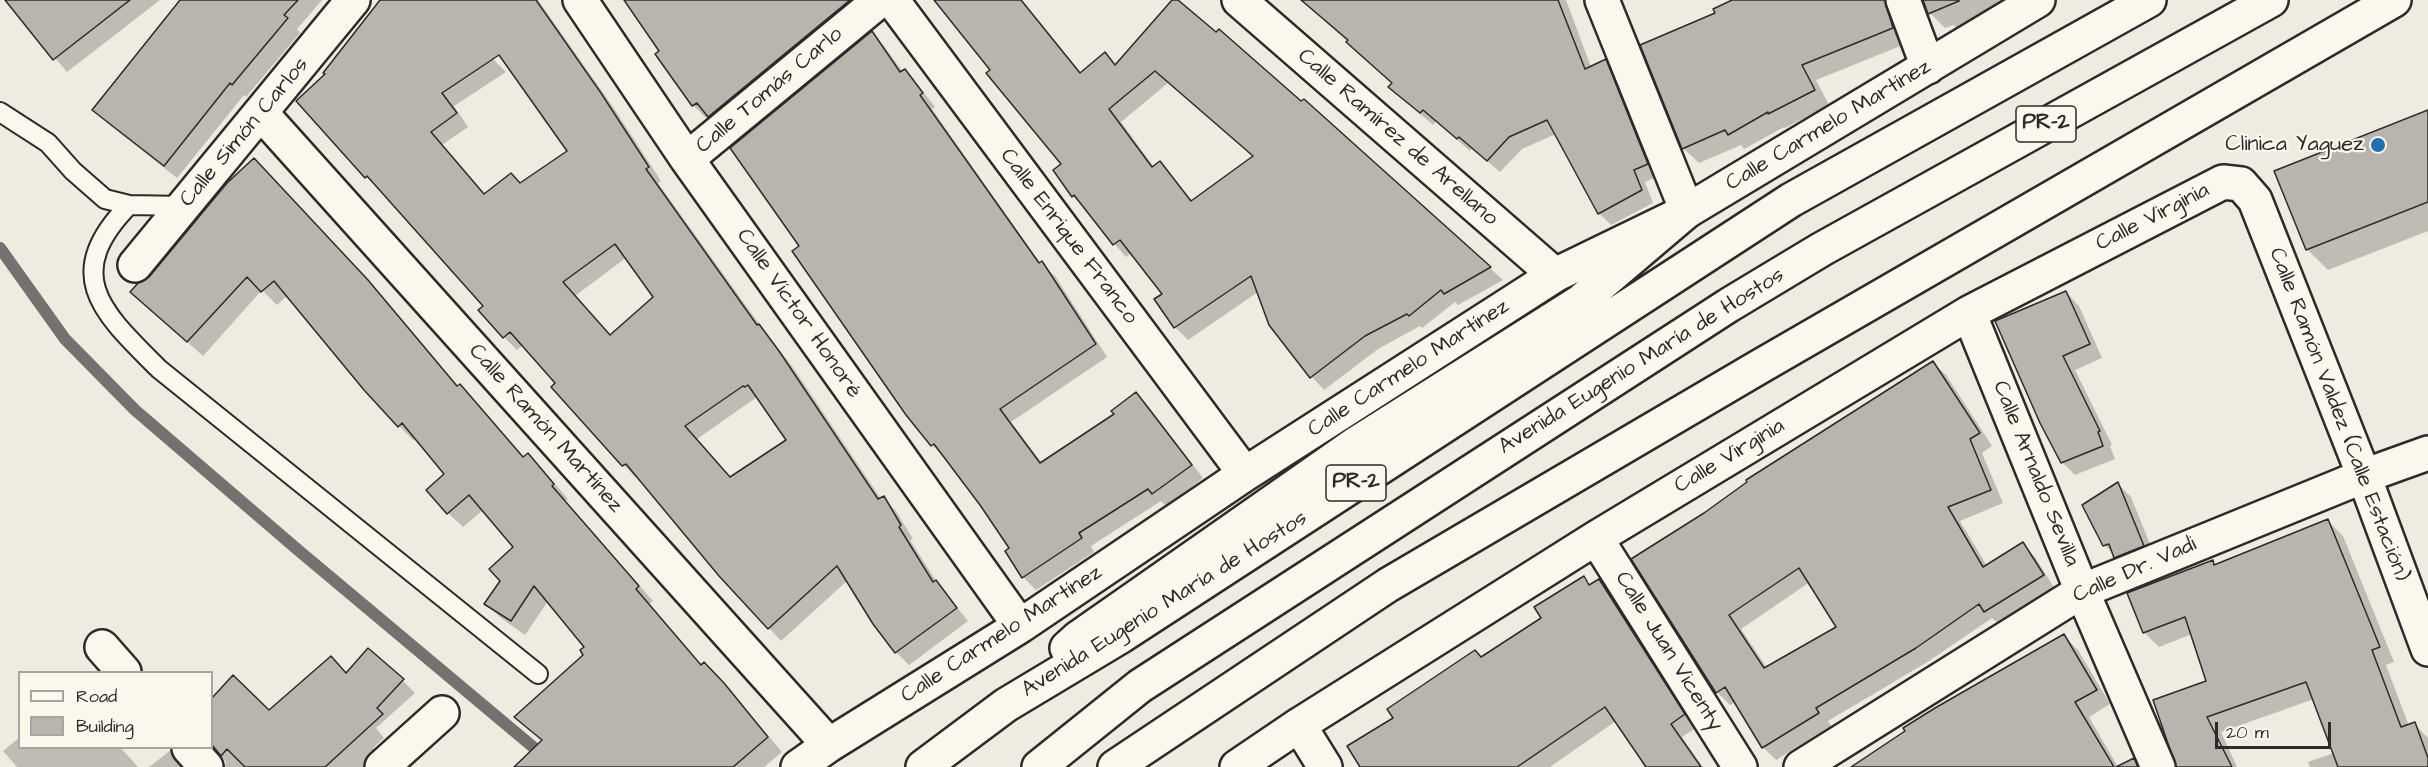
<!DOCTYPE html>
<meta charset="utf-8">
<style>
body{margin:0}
#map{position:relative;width:2428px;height:767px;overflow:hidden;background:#eeebe0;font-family:"Architects Daughter",sans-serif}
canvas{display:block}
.legend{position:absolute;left:18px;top:671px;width:195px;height:78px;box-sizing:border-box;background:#fbf7ec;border:2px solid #a8a59f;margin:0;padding:8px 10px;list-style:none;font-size:18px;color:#2b2b2b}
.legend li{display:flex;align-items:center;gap:12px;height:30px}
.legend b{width:30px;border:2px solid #a8a59f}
.scale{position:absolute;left:2215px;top:722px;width:116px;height:27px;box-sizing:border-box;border:3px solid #2b2b2b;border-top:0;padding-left:8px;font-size:18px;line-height:21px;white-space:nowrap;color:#2b2b2b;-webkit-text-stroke:4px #fbf7ec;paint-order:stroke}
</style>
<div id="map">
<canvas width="2428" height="767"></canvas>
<ul class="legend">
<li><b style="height:8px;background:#fbf7ec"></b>Road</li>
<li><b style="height:16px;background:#b8b5ae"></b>Building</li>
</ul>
<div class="scale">20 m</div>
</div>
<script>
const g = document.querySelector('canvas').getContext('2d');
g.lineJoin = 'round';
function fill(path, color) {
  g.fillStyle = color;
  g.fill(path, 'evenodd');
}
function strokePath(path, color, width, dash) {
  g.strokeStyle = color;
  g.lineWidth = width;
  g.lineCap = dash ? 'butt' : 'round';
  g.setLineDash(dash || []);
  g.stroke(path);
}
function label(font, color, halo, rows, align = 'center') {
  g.font = font + ' "Architects Daughter",sans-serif';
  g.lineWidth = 4.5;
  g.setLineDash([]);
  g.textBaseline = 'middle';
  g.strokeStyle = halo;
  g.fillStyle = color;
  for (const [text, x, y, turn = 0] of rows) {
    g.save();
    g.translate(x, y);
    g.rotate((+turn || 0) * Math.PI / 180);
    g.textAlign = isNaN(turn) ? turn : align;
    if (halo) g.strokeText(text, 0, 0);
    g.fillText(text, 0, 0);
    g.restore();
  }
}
fill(new Path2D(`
 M20,0H160L67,72L12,6Z
 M182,0H322L297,29L300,33L246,97L244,95L177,178L107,123L94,109Z
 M382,0H415L494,60L506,72L454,106L468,127L442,145L485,195L520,185L569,151L468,0H538L613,107L661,181L658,183L762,328L792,366L881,499L883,498L896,511L913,539L910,540L938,584L968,621L909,665L896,652L874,623L848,580L781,641L769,628L720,575L638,476L636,478L624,465L553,387L557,384L523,345L517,350L504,337L480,310L485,306L298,101L327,74ZM627,257L655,297L611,336L575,296ZM757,397L788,440L731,479L697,439Z
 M645,0H848L859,16L722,129L709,116L706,118L693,105L661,51Z
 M936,0H1022L1081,73L1105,54L1116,66L1176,0L1301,104L1304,101L1503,280L1458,305L1455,302L1422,328L1420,326L1378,349L1324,390L1312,377L1271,325L1258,292L1188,340L1175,327L1164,294L1132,253L1126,257L1073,196L1063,165ZM1168,83L1254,157L1192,201L1160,163L1154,167L1121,122Z
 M1305,0H1566L1591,67L1605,61L1618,74L1659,176L1645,182L1653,203L1611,225L1599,213L1556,134L1522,149L1500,172L1472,148L1470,151L1436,121L1433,125L1403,99L1390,87L1393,83L1317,14Z
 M1735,0H1908V43L1816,80L1829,105L1785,128L1784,127L1744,149L1741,145L1699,163L1683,148L1717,13Z
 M1925,0H2004L1957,29L1954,25L1945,28L1930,13Z
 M871,33L884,46L903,72L905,71L917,84L935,107L932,109L1041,264L1055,276L1107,357L1011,422L1042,463L1116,414L1136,394L1149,407L1203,478L1166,506L1161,501L1091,546L1094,552L1036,590L1023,577L1011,548L981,504L945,458L932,445L801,247Z
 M2428,112V231L2328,270L2307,249Z
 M269,174L382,296L458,387L474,401L524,458L528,455L542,469L568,499L565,501L653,601L649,604L702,666L719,678L738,700L782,752L764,767H516L543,741L531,731L586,655V647L548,601L525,635L501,618L486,604L502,581L515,547L483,510L463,527L448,513L429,490L446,475L416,438L413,440L399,426L288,295L277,305L262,290L203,356L147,306L150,278Z
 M2066,292L2079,306L2102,358L2075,370L2112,445L2110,446L2115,459L2075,475L2062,462L2042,423Z
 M1933,363L1946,375L1992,446L1982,453L2003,503L1960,521L1987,566L2022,544L2035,557L2055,589L1999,624L1992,618L1929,661L1828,721L1831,726L1776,760L1763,747L1736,702L1730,705L1717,692L1633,559ZM1810,582L1838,628L1767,668L1741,629Z
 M2118,484L2131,497L2156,559L2128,570L2105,545Z
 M2328,521L2343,536L2394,662L2386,665L2409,726L2414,724L2428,738V767H2310L2308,762L2334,753L2314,699L2221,732L2237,767H2178L2208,682L2192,634L2159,647L2144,632L2212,561L2216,566Z
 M1584,578L1591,586L1599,581L1612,593L1696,728L1682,737L1703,767H1644L1641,762L1643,760L1616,721L1550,767H1362L1395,718L1543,618Z
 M2064,636L2078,650L2110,704L2089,717L2118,767H1864Z
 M347,674L402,680L415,693L376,728L384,738L373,748L386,763L383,767H225L226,762L212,745V700L233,677L269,712Z
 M20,737V748H121L138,767H17L3,751Z
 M171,750L183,763L185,767H149Z`), '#0003');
strokePath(new Path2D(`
 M0,248L65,339L135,410L298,550L557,767`), '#74726e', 12);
const building = new Path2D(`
 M5,0H130L53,60Z
 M180,0H298L284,15L288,18L232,85L230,83L164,166L92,110Z
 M380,0H536L601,93L649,167L646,169L757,325L759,324L779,351L878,499L884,496L901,525L899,527L933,582L936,580L957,608L895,653L873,624L837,566L768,629L719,576L626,464L622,466L551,387L555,383L510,332L503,338L478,310L483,306L367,176L365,178L296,101L325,74L323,73ZM499,55L567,151L520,183L511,173L484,194L431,132L457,113L442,93ZM615,244L653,297L610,335L563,282ZM748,385L786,440L730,477L685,426L743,386L745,387Z
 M624,0H850L708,117L697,103L692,106L655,54L659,51Z
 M934,0H1021L1080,73L1105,52L1115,65L1172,0H1178L1216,32L1219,29L1301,101L1304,99L1491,267L1444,294L1441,290L1409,316L1407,314L1365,336L1310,378L1269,325L1251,276L1174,328L1154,299L1162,294L1120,240L1113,245L1074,195L1072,197L1053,170L1061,164L986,73L990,70ZM1155,71L1253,156L1191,201L1160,161L1152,167L1109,109Z
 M1301,0H1558L1585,69L1606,59L1648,164L1634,170L1642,190L1598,214L1547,120L1509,137L1487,161L1459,137L1457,139L1423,110L1420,113L1388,87L1392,83L1346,42L1348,40Z
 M1732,0H1885L1893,28L1802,65L1815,90L1768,114V112L1728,135L1725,130L1682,149L1640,45L1715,13L1713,9Z
 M1923,0H1959V1L1928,14Z
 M872,31L900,72L905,69L923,93L920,95L1039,263L1042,261L1096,344L1000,409L1040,463L1114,414L1111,411L1136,392L1192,465L1152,494L1148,489L1079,533L1082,538L1022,578L1005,551L1009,548L980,505L934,444L931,446L906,415L792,251L799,246L730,148Z
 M2428,110V202L2306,250L2274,171Z
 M254,158L368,280L457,386L460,384L523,457L528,453L554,484L552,486L639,586L636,589L701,665L704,662L724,683L768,737L733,767H514L542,740L514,717L583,655L580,650L584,647L534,586L511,621L484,604L500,581L489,569L513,547L469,495L447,514L426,490L444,474L402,423L398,427L364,390L274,281L261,292L247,277L187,342L130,292L138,283L149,277L227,183Z
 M2066,291L2090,344L2063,356L2100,431L2098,432L2103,446L2061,463L2040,423L1995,321Z
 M1933,361L1980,433L1970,439L1991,490L1948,507L1983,567L2023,542L2044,575L1984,612L1979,604L1916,648L1816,708L1819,713L1762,748L1725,687L1716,693L1631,559L1704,513L1747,482L1746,480ZM1799,568L1836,627L1764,668L1729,615Z
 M2118,482L2144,546L2114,558L2109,544L2103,546L2082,505Z
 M2328,519L2380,647L2372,650L2401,727L2415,722L2428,758V767H2338L2306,682L2207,717L2232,767H2176L2153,700L2206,681L2185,617L2143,633L2127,593L2213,560L2214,565Z
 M1584,576L1589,585L1599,579L1685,714L1671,724L1701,767H1646L1605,707L1517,767H1360L1347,746L1393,718L1387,709L1475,650L1481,657L1541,618L1534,607Z
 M2064,634L2097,690L2075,702L2114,767H1851L1905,731L1903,728L1935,708Z
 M368,648L404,679L377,708L383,714L325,767H245L227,749L221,756L212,745V698L233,675L269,710L331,656L346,673Z
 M2134,758L2138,767H2116Z`);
fill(building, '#b8b5ae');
strokePath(building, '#2b2b2b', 1.5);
const service = new Path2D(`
 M0,112L48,143L73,171L105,199L129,205L184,206
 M129,205C60,276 103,313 159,369L538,674`);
const minor = new Path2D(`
 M580,0L687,159L1020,626
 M892,0L1245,474
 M1239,0L1555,275
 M1602,0L1687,211
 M1903,0L1928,67
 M261,113L829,745
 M687,159L880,0
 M135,265L353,0
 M1969,313L2082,591L2158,767
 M1596,538L1740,767
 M102,647L124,672
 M1299,725L1325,767
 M189,748L206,767
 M382,767L442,713
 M798,767L829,745L1020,626L1245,474L1555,275L1687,211L2038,0
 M1237,767L1299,725L1596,538L1969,313L2223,182L2241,184L2255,200L2364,476L2428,649
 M1801,767L2082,591L2364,476L2428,453`);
const trunk = new Path2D(`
 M1067,648L1078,638L1354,445L1580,302L1687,211
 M923,767L1006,705L1121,636L1791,200L2149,0
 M1039,767L1140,686L1729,305L1822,249L2271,0
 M1115,767L1388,585L1759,367L2394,0`);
strokePath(service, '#2b2b2b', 22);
strokePath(minor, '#2b2b2b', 38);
strokePath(trunk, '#2b2b2b', 38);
strokePath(service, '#fbf7ec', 18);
strokePath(minor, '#fbf7ec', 33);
strokePath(trunk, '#fbf7ec', 33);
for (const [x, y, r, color] of [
 [2378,145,8,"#1f6fb2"]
]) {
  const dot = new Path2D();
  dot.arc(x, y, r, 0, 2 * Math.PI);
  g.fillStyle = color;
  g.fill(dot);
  strokePath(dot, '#fbf7ec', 2);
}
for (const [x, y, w] of [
 [2046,124,60],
 [1356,483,60]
]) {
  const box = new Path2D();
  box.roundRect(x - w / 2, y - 18, w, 36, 4.5);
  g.fillStyle = '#fbf7ec';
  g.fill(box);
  strokePath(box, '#2b2b2b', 1.5);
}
label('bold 21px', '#2b2b2b', null, [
 ["PR-2",2046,124],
 ["PR-2",1356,483]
]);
label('22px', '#2b2b2b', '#fbf7ec', [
 ["Calle Tomás Carlo",770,91,-40],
 ["Calle Carmelo Martínez",1829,126,-31],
 ["Calle Simón Carlos",245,133,-50],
 ["Calle Ramírez de Arellano",1397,138,41],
 ["Calle Virginia",2153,218,-27],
 ["Calle Enrique Franco",1068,237,53],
 ["Calle Víctor Honoré",798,314,55],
 ["Avenida Eugenio María de Hostos",1642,362,-32],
 ["Calle Carmelo Martínez",1409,369,-33],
 ["Calle Ramón Valdez (Calle Estación)",2338,415,69],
 ["Calle Ramón Martínez",545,429,48],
 ["Calle Virginia",1730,457,-31],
 ["Calle Arnaldo Sevilla",2035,474,68],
 ["Calle Dr. Vadi",2135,571,-24],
 ["Avenida Eugenio María de Hostos",1165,605,-32],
 ["Calle Carmelo Martínez",1002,635,-33],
 ["Calle Juan Vicenty",1668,652,58]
]);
label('22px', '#2b2b2b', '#fbf7ec', [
 ["Clinica Yaguez",2364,145]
], 'right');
</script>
